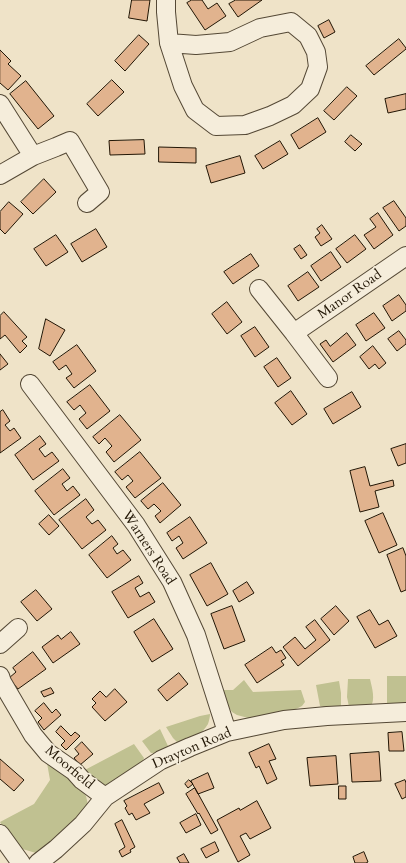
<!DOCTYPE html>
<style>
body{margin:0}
canvas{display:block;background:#efe3c8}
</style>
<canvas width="406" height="863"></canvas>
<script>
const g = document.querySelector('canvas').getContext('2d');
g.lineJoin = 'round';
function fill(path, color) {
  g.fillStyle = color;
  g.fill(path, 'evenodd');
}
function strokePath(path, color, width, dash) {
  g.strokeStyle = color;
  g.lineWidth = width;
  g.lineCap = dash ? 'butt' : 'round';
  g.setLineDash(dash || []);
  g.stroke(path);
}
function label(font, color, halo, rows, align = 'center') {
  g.font = font + ' Cardo,serif';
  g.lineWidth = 3.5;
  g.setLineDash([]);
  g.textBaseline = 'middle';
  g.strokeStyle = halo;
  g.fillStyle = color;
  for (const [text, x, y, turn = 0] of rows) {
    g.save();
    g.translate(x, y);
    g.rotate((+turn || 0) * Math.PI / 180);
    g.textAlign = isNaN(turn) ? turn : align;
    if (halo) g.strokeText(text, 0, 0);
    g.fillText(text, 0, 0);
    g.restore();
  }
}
fill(new Path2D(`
 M387,676H406V705L387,704Z
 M348,679H370C372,688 376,700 370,708L349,707L347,697Z
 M244,680L253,692L301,690L305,702L302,706L294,710L252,719L237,715L232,712L226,703L223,690H233Z
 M339,681L341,693V706C334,710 327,708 320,706L316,685Z
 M210,714C210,717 209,721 208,724C202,735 189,740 177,742L173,738L166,727L200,716Z
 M160,729L168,746L157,753H151L142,741Z
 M134,744L144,758L142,763L111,786H99L81,772Z
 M47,763L75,783L81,789L86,796L88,805L82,816L47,849L36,853L19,848L11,841L0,822L34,804L50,780Z`), '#c0c191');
const building = new Path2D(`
 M132,0H150L147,21L129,18Z
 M192,0H202L208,9L217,3L226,16L205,30L187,3Z
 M236,0H262L238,17L229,4Z
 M329,20L335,32L324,38L318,26Z
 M139,35L149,44L125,71L115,61Z
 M399,39L406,48V49L374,75L366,66Z
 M0,50L11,61L8,64L21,76L8,90L0,83Z
 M112,80L124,92L98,116L87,104Z
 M26,81L54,116L38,129L10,94Z
 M347,87L357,96L334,120L324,111Z
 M406,94V109L388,113L385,99Z
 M318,118L326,132L299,149L291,135Z
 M351,135L362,144L355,151L345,142Z
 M144,140L145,154L110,155L109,141Z
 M280,141L288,154L263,169L255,156Z
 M159,147L196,148V163L159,162Z
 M240,156L245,173L211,183L206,166Z
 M44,179L56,192L33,214L21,202Z
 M394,201L406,218V226L399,231L383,208Z
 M9,202L23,214L5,234L0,229V212Z
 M378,213L393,235L374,249L364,235L376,227L370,219Z
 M322,225L332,239L321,246L315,237L320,233L317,229Z
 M96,229L107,247L82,262L71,244Z
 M56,235L68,252L46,266L34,249Z
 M355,235L366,249L347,263L336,249Z
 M300,245L307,255L301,259L294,249Z
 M331,252L341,267L321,281L311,266Z
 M251,254L259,266L233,284L224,272Z
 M308,272L319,287L298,301L288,286Z
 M399,295L406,305V311L392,321L383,306Z
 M227,302L242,322L227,334L212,314Z
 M4,312L27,337L22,341L27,346L20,353L5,335L0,339V316Z
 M374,313L385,328L366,341L356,325Z
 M46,319L65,330L50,356L39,349Z
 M255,327L269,347L255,357L241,336Z
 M399,331L406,340V344L397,351L388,339Z
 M347,333L356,345L333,362L320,344L326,340L330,346Z
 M77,345L96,371L74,388L66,378L72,374L66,365L59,370L53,362Z
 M373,346L386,363L379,369L375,364L369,369L360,357Z
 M0,354L8,364L0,370Z
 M277,358L291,378L278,387L264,367Z
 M90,385L110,411L87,429L79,419L86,413L80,405L74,410L67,402Z
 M291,391L307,414L292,425L275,403Z
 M352,392L361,407L333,424L324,409Z
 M3,410L10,421L5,425L10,431L14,428L21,438L0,453V412Z
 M120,415L141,440L114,462L106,452L112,446L105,438L99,444L93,437Z
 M40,436L46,444L39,449L45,457L52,452L59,461L33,480L15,455Z
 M406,444V463L398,466L391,449Z
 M140,452L161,478L135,498L126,487L133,481L128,475L122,480L115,472Z
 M365,467L370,486L393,480L394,486L375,491L379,507L360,512L350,471Z
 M63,469L70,478L62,484L67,491L73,486L80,495L54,515L35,491Z
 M163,483L181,505L160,523L155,516L161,511L154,504L148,509L141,501Z
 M86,499L94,510L86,517L92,524L98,520L106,530L82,549L59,520Z
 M383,513L397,545L379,553L365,521Z
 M49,515L59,526L49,535L39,524Z
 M190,517L207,543L183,559L176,548L183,543L179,536L172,541L167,533Z
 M112,536L118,544L113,548L117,554L123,550L131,560L107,578L89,555Z
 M403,548L406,556V590L401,592L387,555Z
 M211,563L228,594L207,606L190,575Z
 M139,576L143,583L135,588L140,597L149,592L155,602L128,618L112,592Z
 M247,582L254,593L239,602L233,591Z
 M36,590L52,609L37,621L21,602Z
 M232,606L245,641L224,649L211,614Z
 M336,606L349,621L334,635L321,619Z
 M370,610L379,625L388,620L397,636L375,648L357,617Z
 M154,619L173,649L152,662L134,632Z
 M315,620L330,640L298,666L283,647L295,637L305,649L316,640L306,627Z
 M71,632L80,644L53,663L42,647L58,635L61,639Z
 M272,647L276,653L281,650L286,658L281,661L284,665L257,683L245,665Z
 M33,652L46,669L18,689L9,678L16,672L13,668Z
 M179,673L188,684L167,701L158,690Z
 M51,688L54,693L44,697L41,692Z
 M115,689L127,702L105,721L92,707L96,703L92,699L100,691L106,697Z
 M44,703L52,713L56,709L61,715L44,730L38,722L42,718L35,711Z
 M61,726L71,736L75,732L80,736L66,750L61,745L65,741L56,732Z
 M402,732L404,751H389L388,733Z
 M82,742L93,754L80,765L74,758L79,754L75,749Z
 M269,744L276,759L269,761L277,779L267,784L259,766L256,768L249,753Z
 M379,752L381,781L352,782L350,754Z
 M336,756L338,784L310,786L307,758Z
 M0,759L24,780L14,791L0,779Z
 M208,773L214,788L198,794L191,781Z
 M189,780L193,784L188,788L185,784Z
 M405,780L406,783V797L402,799L395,784Z
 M159,783L164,793L144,804L150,813L136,820L132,813L129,815L125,808L127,806L124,801Z
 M339,786H346V799H339Z
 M195,788L218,830L211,834L199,813L198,814L186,794Z
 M257,801L271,828L250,839L246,833L240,836L250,855L238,862L217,820L239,808L240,810Z
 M196,814L201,825L186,833L180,823Z
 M122,820L135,847L130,850L131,852L122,857L119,851L125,847L115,824Z
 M215,842L219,851L206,858L201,849Z
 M364,852L368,862L366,863H355L353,857Z
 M184,854L189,863H180L177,858Z`);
fill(building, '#e1b38e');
strokePath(building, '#211504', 1);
const minor = new Path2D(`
 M166,0V12L169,43L183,86L195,110L216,126L245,125L270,116L293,105L310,89L318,67L316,52L308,36L291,22L260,28L230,42L196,45L169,43
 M0,104L33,156
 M0,175L33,156L56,147L70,141L100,192L87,203
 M259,289L294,333L328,378
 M294,333L406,256
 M30,384L136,525L172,582L196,635L227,732
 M0,644L18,628
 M0,676L2,682L33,735L48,753L74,771L82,780L105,797
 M0,834L21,863
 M38,863L56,849L83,824L105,797L161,760L190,747L227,732L284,720L327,716L406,712`);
strokePath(minor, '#544835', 20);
strokePath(minor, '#f5eddb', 18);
label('14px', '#211504', '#f5eddb', [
 ["Manor Road",350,295,-35],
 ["Warners Road",148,548,57],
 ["Drayton Road",192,749,-23],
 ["Moorfield",69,768,40]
]);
</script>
